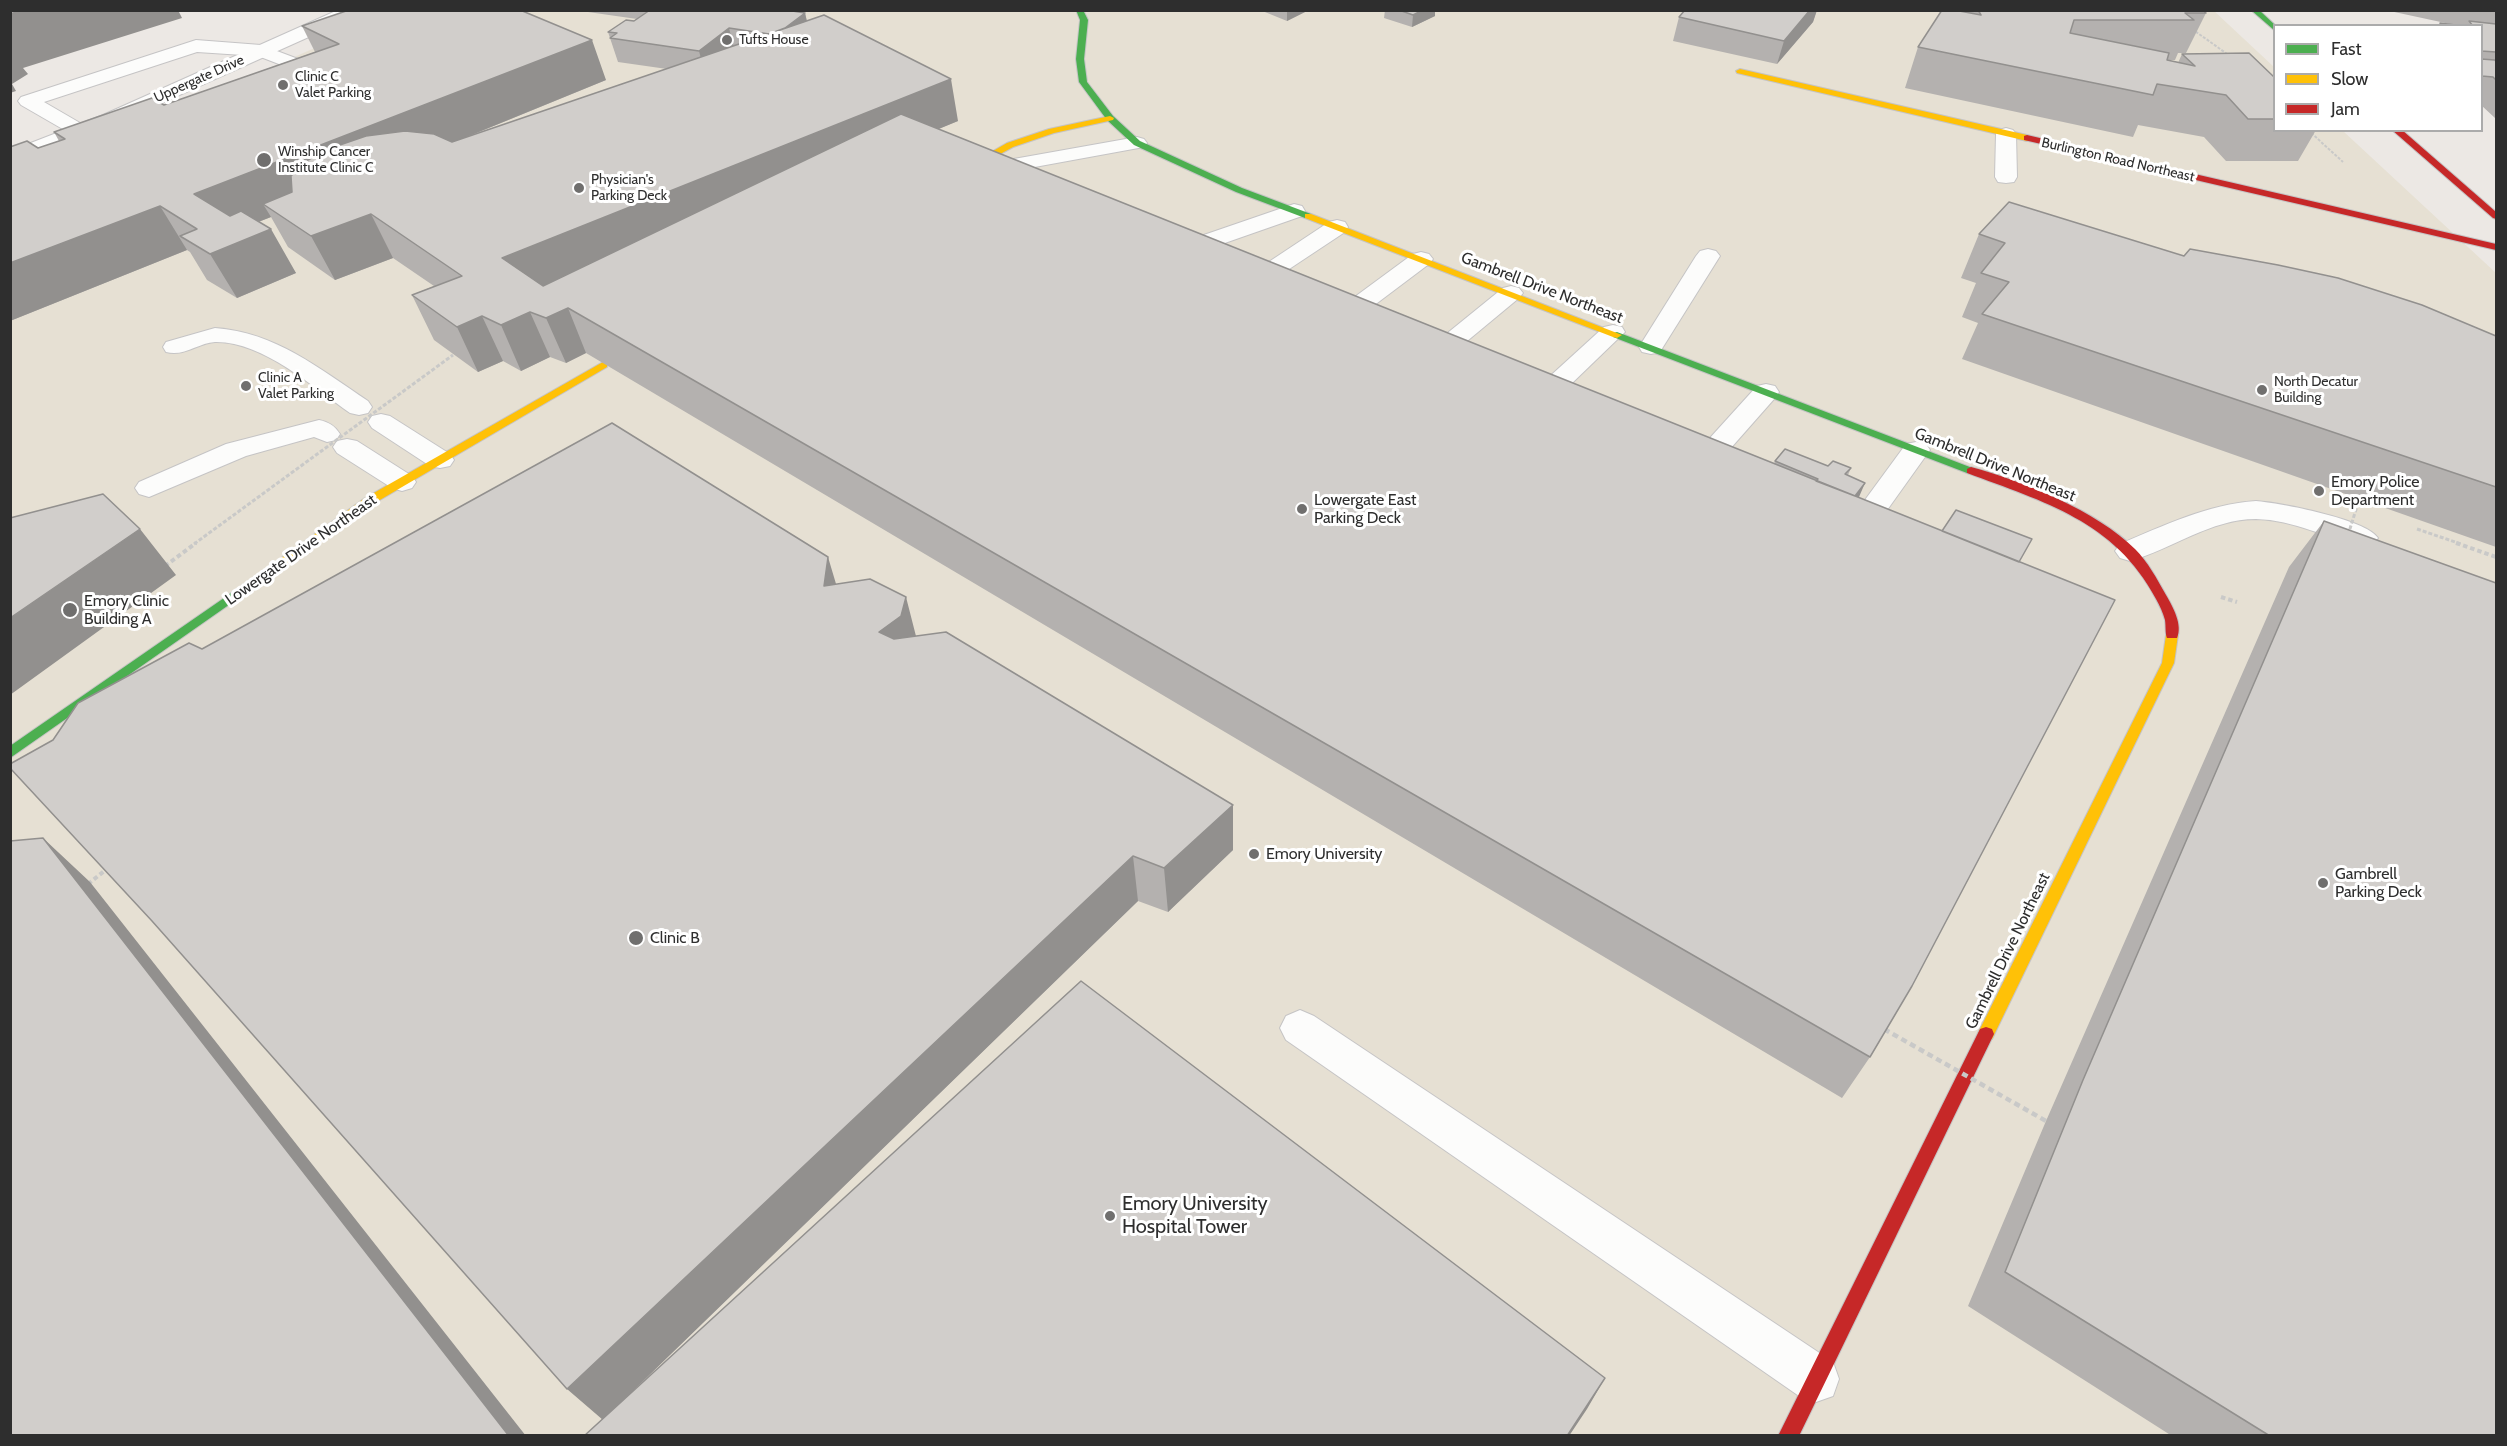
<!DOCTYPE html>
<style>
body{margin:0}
#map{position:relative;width:2507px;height:1446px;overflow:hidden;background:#ece8e4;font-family:Cabin,sans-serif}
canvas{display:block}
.frame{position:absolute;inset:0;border:12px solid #2e2e2e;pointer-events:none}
.legend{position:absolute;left:2273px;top:24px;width:210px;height:108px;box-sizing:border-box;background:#fff;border:2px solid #ababab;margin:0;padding:8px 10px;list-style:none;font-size:18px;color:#2e2e2e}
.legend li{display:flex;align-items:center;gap:12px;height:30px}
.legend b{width:30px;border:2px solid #ababab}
</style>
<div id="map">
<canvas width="2507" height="1446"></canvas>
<div class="frame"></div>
<ul class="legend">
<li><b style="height:8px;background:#4caf50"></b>Fast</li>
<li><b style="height:8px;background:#ffc107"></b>Slow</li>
<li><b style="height:8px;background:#c62828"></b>Jam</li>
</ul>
</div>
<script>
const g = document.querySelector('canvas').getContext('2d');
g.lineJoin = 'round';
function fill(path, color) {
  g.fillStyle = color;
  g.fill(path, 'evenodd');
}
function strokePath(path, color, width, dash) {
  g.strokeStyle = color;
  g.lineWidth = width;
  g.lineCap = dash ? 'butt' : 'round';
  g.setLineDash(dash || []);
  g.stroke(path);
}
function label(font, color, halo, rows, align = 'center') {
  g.font = font + ' Cabin,sans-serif';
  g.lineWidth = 6;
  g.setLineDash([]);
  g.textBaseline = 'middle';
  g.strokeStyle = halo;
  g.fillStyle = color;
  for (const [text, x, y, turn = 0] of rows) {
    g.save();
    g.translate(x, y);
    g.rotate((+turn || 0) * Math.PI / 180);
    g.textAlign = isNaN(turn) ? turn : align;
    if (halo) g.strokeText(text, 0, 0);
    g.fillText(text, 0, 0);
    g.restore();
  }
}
fill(new Path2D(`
 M2213,10L2274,67V130L2343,131L2496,273V1435L11,1436V179L87,149L398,11Z`), '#e6e0d3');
const lane = new Path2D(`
 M196,40L261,45L338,74L341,78L338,82L331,84L258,56L197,52L44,102L87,127L90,131L87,135H73L21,105L18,101L21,97Z
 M2006,128L2013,130L2016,134L2017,177L2014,182L2006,183L1998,182L1995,177L1996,134L1999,130Z
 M1294,204L1302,206L1305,211L1302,216L1179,259L1171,261L1163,259L1160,254L1163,249Z
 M1337,220L1345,222L1348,227L1345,232L1250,295L1242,297L1234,295L1230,290L1234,285L1329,222Z
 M1708,249L1716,251L1720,256L1663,347L1660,352L1651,354L1642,352L1639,347L1696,256L1700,251Z
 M1421,252L1429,254L1433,259L1429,264L1340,331L1331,333L1322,331L1319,326L1322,321L1413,254Z
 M1511,286L1519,288L1523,293L1519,298L1431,371L1422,374L1413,371L1409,366L1413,361L1503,288Z
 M1613,325L1622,327L1625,332L1568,387C1561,399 1563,414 1555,425L1546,427L1537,425L1533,419L1536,397L1548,378L1604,327Z
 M215,328C275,332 320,369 368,401L372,407L368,413L359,415L350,413C313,387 262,341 215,342C198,343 184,357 166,352L163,347L166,342Z
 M1766,384L1775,386L1779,392L1775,398L1700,483L1690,486L1680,483L1676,477L1680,471L1757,386Z
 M381,414L390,416L450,454L454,460L450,466L440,468L430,466L372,428L368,422L372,416Z
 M319,420C329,422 335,426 340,434L336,440L327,442L314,437L246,456L149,497L139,494L135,488L139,482L226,444Z
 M347,439L357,441L412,476L416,482L412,488L402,491L392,488L337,453L333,447L337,441Z
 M1916,442L1926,444L1930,450L1860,548L1850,551L1840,548L1835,541L1840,534L1906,444Z
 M1300,1010L1314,1016L1833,1362L1839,1379L1833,1396L1816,1402L1799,1396L1286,1040L1280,1028L1286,1016Z`);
const street = new Path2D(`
 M338,10H363L360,14L117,123L10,165V151L103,115Z
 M1137,137L1144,139L1147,143L1144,147L980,177L972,176L969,171L972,166L980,165Z
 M2256,501C2280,503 2366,519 2378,538L2373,545L2363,548C2328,538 2294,520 2256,519C2211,519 2172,549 2130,561L2120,558L2115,551L2120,544C2163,526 2208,504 2256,501Z`);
const fast = new Path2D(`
 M1076,10H1083L1088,20L1084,59L1087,82L1113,116L1140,141L1242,188L1311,214V218H1305L1236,192L1134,145L1107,120L1079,82L1076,59L1080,20Z
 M2251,10H2259L2276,26L2274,30Z
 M1617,332L1975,469L1977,471L1975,473H1967L1613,337V333Z
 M279,560L285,564L283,567L10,758V746Z`);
const slow = new Path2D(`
 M1740,69L2027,135L2031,138L2027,141L1737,73L1736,71Z
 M1110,116L1114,118L1113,120L1054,133L1013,147L960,176L953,174L1007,143L1049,129Z
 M1305,214H1311L1622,335L1617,338L1613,337L1305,218Z
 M603,362L607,363V367L373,504L283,567H275L273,564L365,498Z
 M2172,631L2178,635L2174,663L1992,1039L1986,1041L1980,1039L1978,1034L1980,1029L2162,663L2166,635Z`);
const jam = new Path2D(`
 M2392,130H2402L2496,212V219L2493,218Z
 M2027,135L2496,244V250L2024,140V136Z
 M1971,467C2023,481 2097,511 2135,549C2148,562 2157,579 2166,595C2173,607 2183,625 2177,638H2167C2165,633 2166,627 2165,620C2163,613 2160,606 2156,599C2115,521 2044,502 1967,473V469Z
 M1986,1027L1992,1029L1994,1034L1799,1436H1778L1980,1029Z`);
strokePath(lane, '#c5c4c5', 2);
strokePath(street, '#c5c4c5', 2);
strokePath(fast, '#c5c4c5', 2);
strokePath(slow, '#c5c4c5', 2);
strokePath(jam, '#c5c4c5', 2);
strokePath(new Path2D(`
 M2192,29L2230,56
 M2308,130L2343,162`), '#c9c9c8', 2, [3, 1.5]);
strokePath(new Path2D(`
 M2417,529L2461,544`), '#c9c9c8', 3, [4, 2]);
strokePath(new Path2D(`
 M2456,543L2496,557
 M2221,597L2237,602
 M88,884L108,868`), '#c9c9c8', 4, [4.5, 3]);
fill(lane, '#fcfcfb');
fill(street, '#fcfcfb');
fill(fast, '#4caf50');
fill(slow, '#ffc107');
fill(jam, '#c62828');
strokePath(new Path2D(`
 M2348,535L2359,500
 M194,544L453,355`), '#c9c9c8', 3, [4, 2]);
strokePath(new Path2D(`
 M165,566L196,543`), '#c9c9c8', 4, [4.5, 3]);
strokePath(new Path2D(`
 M1884,1029L2046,1121`), '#c9c9c8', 4.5, [6, 4]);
fill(new Path2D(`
 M588,10H793V11L805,13L807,21L958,121L938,129L1774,464L1775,461L1851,468L1848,475L1858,498L2019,562L1870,1057L1842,1098L586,353L566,363L550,357L521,371L503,361L478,372L434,340L412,295L434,286L393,258L335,280L288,247L271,217L258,222L296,273L237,298L207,280L190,252L187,250L10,321V147L38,148L59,141L54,132L164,105L315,52L302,26L606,80L462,139L667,69L618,62L608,32L637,19L588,12Z
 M1260,10H1309L1287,21Z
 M1385,10H1435V16L1412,27L1384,18Z
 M1685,10H1817L1813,22L1777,64L1673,41L1679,17Z
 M1942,10H2203L2206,13L2186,53H2178L2175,60H2167L2178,63L2182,54L2274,77V130H2316L2298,161H2226L2204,137L2138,125L2133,137L1905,88L1918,47Z
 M2385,10H2496V118H2495L2481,105V26H2439L2440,23L2450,24Z
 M1979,234L2184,256L2496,336V547L1962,359L1978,323L1962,317L1976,283L1961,278Z
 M2324,521L2496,1436H2172L1968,1306L2046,1121L2289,567Z
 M837,584L916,636L1233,805V850L1168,912L1138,901L627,1396L1587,1409L602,1419L202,649Z`), '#b4b1af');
fill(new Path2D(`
 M23,10H178L182,18L23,68L28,74L12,84L16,91L10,93V14Z
 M782,10H793L795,21L805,13L810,36L777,35Z
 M1287,10H1309L1287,21Z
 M1423,10H1435V16L1412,27L1413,15Z
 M1810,10H1817L1813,22L1777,64L1784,41Z
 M729,28L735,52L705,74L699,51Z
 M592,40L606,80L278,214L263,204L271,217L220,237L194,194Z
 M951,79L958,121L522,302L502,258Z
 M160,206L187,250L10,321V263Z
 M371,214L393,258L335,280L311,236Z
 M271,229L296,273L237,298L210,254Z
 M568,308L586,353L566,363L546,318Z
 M530,312L550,357L521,371L501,325Z
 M482,316L503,361L478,372L457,327Z
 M1865,483L1859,497L1849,510L1855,496Z
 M140,529L176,575L10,695V618Z
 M828,557L842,604L824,586Z
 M906,597L918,644L913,662L879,632Z
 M1233,805V850L1168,912L1164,868Z
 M43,838L90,882L526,1436H509Z
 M1133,856L1138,901L603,1420L567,1389Z
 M1605,1378L1587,1409L1569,1436H1567Z`), '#92908e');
const building = new Path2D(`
 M10,10H23L10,14Z
 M349,10H520L592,40L194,194L230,216L241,211L271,229L210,254L180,236L197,229L160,206L10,263V147L27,141L38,148L65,139L54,132L152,98L164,105L339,44L302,26Z
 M650,10H786L805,13L785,28L769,34L729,28L699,51L610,38L617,33L608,32L626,20L634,21Z
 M1399,10H1423L1413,15Z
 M1685,10H1810L1784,41L1679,17Z
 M1942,10H1954L1981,15L1978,10H2203L2206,13H2185L2194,20H2074L2070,33L2169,53L2167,60L2195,66L2182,54L2249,53L2274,77V119H2248L2226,95L2157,84L2153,95L1918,47Z
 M824,15L951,79L502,258L543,286L901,114L2115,600L1912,986L1870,1057L568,308L546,318L530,312L501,325L482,316L457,327L412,295L462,276L371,214L311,236L263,204L292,192L291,176L306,161L331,148L366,136L405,131L434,134L452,142Z
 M2469,21L2496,24V52L2481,51V26H2473Z
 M2440,23L2463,26H2442Z
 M2481,59L2495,60L2496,62V80L2493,77L2482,76L2481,75Z
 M2009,202L2184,256L2190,249L2278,265L2338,278L2422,305L2496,336V487L1982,314L2009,282L1981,273L2005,243L1979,234Z
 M612,423L828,557L824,586L870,579L906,597L901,616L879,632L894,639L946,632L1233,805L1164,868L1133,856L567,1389L152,921L10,768V764L53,740L78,703L189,643L202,649Z
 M1785,449L1828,466L1833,461L1851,468L1845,474L1865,483L1855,496L1816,481L1818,479L1775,461Z
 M103,494L140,529L10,618V518Z
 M1956,510L2032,539L2019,562L1942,531Z
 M2324,521L2496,583V1436H2270L2005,1272L2083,1080Z
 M43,838L509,1436H10V841Z
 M1081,981L1605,1378L1567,1436H584Z`);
fill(building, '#d1cecb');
strokePath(building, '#92908e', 1.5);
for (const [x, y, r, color] of [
 [727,40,6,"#706f6e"],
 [283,85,6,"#706f6e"],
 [264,160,8,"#706f6e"],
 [579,188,6,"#706f6e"],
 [246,386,6,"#706f6e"],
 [2262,390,6,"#706f6e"],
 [2319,491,6,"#706f6e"],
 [1302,509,6,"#706f6e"],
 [70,610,8,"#706f6e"],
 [1254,854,6,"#706f6e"],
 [2323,883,6,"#706f6e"],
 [636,938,8,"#706f6e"],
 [1110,1216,6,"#706f6e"]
]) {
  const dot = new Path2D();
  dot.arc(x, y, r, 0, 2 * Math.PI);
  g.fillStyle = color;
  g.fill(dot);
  strokePath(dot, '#fff', 2);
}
label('14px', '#2e2e2e', '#fff', [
 ["Tufts House",739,40],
 ["Clinic C",295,77],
 ["Valet Parking",295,93],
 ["Winship Cancer",278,152],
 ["Institute Clinic C",278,168],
 ["Physician's",591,180],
 ["Parking Deck",591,196],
 ["Clinic A",258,378],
 ["Valet Parking",258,394],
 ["North Decatur",2274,382],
 ["Building",2274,398]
], 'left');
label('14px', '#2e2e2e', '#fff', [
 ["Uppergate Drive",199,79,-24],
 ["Burlington Road Northeast",2118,160,13]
]);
label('16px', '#2e2e2e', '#fff', [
 ["Gambrell Drive Northeast",1542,288,21],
 ["Gambrell Drive Northeast",1995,465,22],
 ["Lowergate Drive Northeast",301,550,-35],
 ["Gambrell Drive Northeast",2008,951,-64]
]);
label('16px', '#2e2e2e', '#fff', [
 ["Emory Police",2331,482],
 ["Department",2331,500],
 ["Lowergate East",1314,500],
 ["Parking Deck",1314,518],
 ["Emory Clinic",84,601],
 ["Building A",84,619],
 ["Emory University",1266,854],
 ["Gambrell",2335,874],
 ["Parking Deck",2335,892],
 ["Clinic B",650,938]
], 'left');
label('20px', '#2e2e2e', '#fff', [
 ["Emory University",1122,1204],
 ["Hospital Tower",1122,1227]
], 'left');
</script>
